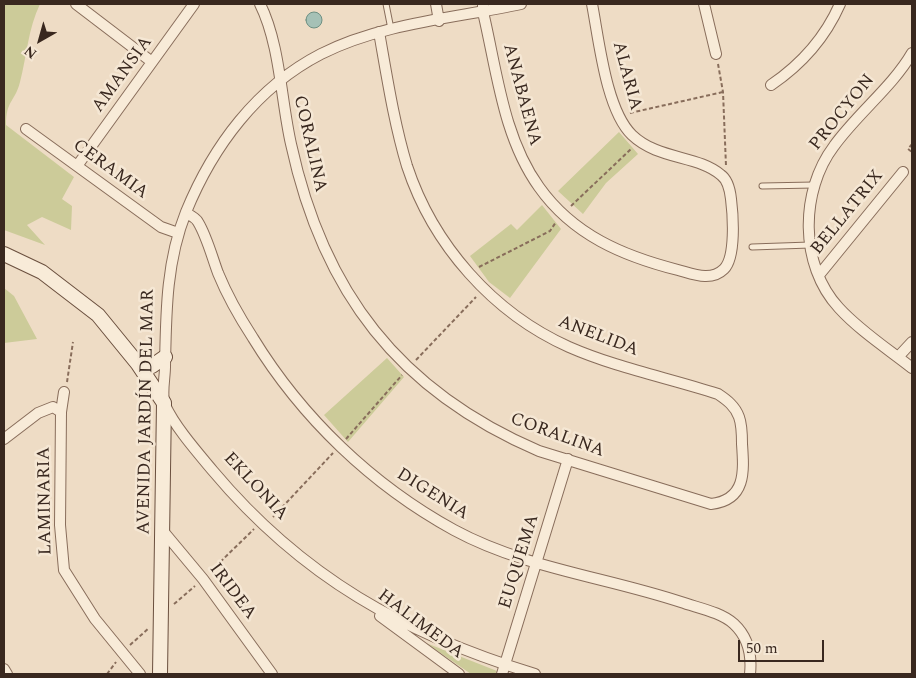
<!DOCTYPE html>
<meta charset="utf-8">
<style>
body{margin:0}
#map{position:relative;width:916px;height:678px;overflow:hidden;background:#eedcc5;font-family:Spectral,serif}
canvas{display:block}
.frame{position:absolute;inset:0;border:5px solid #39281f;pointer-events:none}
.north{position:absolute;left:15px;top:15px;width:50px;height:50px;-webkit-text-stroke:4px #f5e7d4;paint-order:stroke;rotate:218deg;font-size:14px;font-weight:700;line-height:20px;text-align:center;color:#39281f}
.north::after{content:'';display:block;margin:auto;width:18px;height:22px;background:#39281f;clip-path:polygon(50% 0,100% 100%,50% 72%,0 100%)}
.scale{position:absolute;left:738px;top:640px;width:86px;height:22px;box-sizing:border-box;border:2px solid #39281f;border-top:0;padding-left:6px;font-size:15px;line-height:18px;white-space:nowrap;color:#39281f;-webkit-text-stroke:4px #f5e7d4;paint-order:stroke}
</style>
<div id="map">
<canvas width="916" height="678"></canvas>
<div class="frame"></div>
<div class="north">N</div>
<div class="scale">50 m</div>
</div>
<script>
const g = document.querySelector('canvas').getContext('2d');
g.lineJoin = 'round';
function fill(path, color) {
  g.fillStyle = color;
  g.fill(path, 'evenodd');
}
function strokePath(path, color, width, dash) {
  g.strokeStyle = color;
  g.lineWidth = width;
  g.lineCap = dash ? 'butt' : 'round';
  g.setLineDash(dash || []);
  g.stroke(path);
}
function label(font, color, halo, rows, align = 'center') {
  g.font = font + ' Spectral,serif';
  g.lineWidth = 5;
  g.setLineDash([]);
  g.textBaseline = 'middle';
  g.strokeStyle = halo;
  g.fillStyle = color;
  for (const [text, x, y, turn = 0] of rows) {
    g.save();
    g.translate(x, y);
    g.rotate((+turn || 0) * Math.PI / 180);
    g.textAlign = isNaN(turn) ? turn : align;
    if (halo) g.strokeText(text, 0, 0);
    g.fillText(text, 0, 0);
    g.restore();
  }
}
fill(new Path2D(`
 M4,4H40C28,29 27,55 20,82C15,102 6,100 6,125L74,177L62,199L72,206L71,230L42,217L27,225L45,245L4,230Z
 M619,132L638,154L606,183L583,214L558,191Z
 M542,205L561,229L510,298L489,282L470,256L511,224L517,230Z
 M4,288L14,296L37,339L4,343Z
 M387,358L404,377L348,442L324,415Z
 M426,643L497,671L495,674H471Z`), '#cccb99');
const water = new Path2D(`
 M306 20a8 8 0 1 1 16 0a8 8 0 1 1-16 0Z`);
fill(water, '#a6c1b6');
strokePath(water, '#6d8f82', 1);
const lane = new Path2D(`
 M386,4L391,29
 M762,186L814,185
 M752,247L810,245`);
const street = new Path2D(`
 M76,4L152,62
 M260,4C280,44 281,100 291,144C323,292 399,391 539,451L711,504C746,500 744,472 742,444C742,435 742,425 739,417C735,406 727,400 718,394C669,378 617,368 569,347C493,313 433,245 407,166C394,123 387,77 379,32
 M436,4L439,21
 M483,4V12C497,71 503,137 539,187C573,235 623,256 678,270C693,274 711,282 724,269C736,257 733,215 731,199C730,190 728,180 721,175C698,155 658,160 632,135C606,110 599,40 592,4
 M521,4C456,18 382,23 321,54C257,87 213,146 186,212C166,262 166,314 165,367C165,378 161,395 165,405C175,427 198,453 213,471C302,577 404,634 535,674
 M704,4L716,54
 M912,53C893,86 857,114 834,146C800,191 799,265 839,308C860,331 888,349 912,368
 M771,85C802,64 825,38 840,4
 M26,129L161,227L178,233
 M77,166L194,4
 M186,213C190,215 196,218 198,222C207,237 212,257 218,273C227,295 240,318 253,338C302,418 372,485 454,530C524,568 606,577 681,602C698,608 721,612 734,624C749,638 752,655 750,674
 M819,275L903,172
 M898,357L912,342
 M64,392L61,412L60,525L64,570L95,619L140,674
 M4,439L38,413L53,407L61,412
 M163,531L203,579L272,674
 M380,616L459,674
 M4,669L7,674
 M502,674L568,459`);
const secondary = new Path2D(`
 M4,254L42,272L98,315L138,364L164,403L160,674
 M138,364L152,366L165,357`);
strokePath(lane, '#886d5b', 7);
strokePath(street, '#886d5b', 12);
strokePath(secondary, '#6a4f3e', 16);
strokePath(new Path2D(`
 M718,64L723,92L726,166
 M630,113L723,92
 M912,144L908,149L912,152
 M571,206L631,149
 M479,267L550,231L556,222
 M416,360L476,297
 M67,382L73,342
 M346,439L402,375
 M273,517L333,453
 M211,571L254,529
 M174,604L195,586
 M130,645L149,628
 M107,674L116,662`), '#886d5b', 2, [4, 2.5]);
strokePath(lane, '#f8ebd8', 5);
strokePath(street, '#f8ebd8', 10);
strokePath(secondary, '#f8ebd8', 14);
label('18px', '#39281f', '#f5e7d4', [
 ["AMANSIA",123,75,-54],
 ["ALARIA",626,76,75],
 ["ANABAENA",521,95,75],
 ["PROCYON",843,113,-51],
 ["CORALINA",309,144,77],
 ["CERAMIA",110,170,36],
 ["BELLATRIX",848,213,-51],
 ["ANELIDA",598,337,21],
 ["AVENIDA JARDÍN DEL MAR",147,412,-89],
 ["CORALINA",557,436,20],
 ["EKLONIA",255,487,47],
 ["DIGENIA",432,495,32],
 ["LAMINARIA",46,501,-91],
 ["EUQUEMA",520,562,-73],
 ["IRIDEA",232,592,53],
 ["HALIMEDA",420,625,37]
]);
</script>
